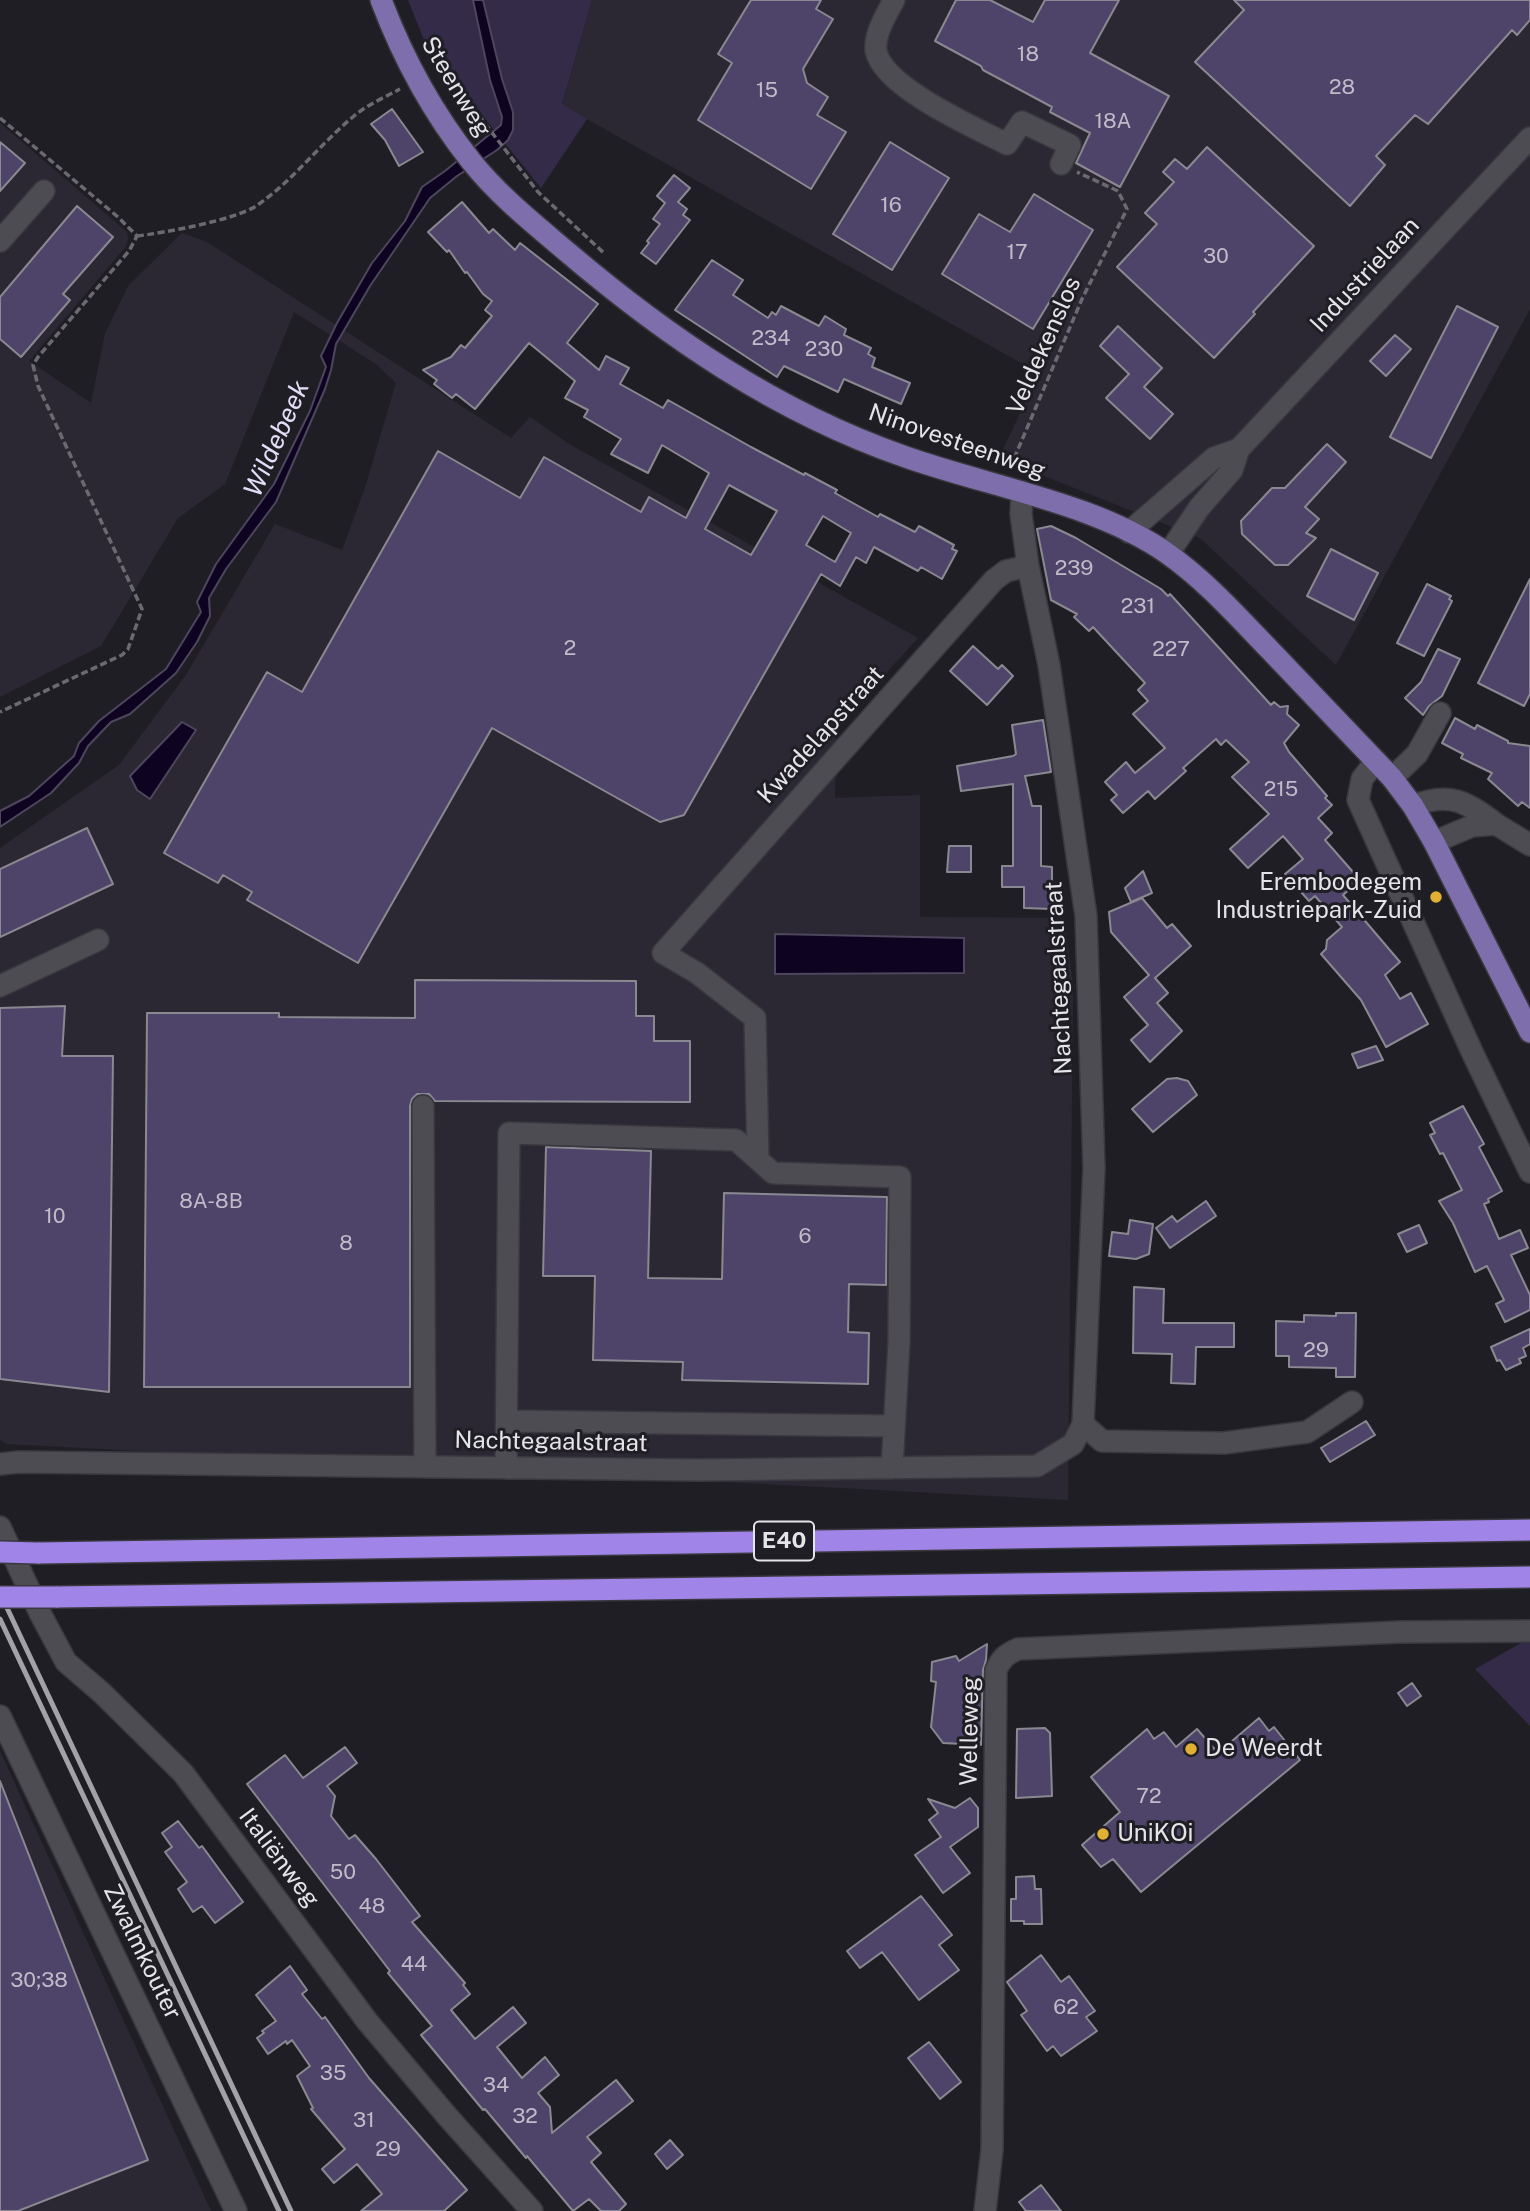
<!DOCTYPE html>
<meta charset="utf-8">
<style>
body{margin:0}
canvas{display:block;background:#201e25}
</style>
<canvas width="1530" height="2211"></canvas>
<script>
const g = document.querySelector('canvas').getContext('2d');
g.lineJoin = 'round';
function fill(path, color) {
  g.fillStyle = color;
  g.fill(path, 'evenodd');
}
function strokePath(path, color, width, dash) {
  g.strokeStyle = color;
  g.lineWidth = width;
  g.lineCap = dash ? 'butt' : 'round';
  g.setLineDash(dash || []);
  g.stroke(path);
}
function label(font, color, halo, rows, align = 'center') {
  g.font = font + ' "Public Sans",sans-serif';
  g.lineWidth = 6;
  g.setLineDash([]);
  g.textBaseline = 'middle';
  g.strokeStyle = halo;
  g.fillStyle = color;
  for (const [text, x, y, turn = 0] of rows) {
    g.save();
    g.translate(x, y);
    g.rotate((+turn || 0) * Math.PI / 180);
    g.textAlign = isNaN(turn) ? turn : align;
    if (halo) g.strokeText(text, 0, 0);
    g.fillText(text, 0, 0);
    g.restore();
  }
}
fill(new Path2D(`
 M592,0H1530V309L1336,665L1200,538L999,458L1039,373L562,105Z
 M0,123L127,232L128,239L126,246L29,361L91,403L105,334L128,286L182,233L207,242L511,438L530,417L569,444L918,638L837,727L835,798L920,795V917L1064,918L1073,984L1068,1500L7,1444L0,1440V848L119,765L186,675L275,524L342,550L365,488L396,383L376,364L294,312L225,484L178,518L101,646L0,697Z
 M0,1751L31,1819L211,2211H0Z`), '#2b2834');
fill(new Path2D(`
 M408,0H592L562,104L587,119L541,188L426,45Z
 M1530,1638V1726L1475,1669Z`), '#332b48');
const water = new Path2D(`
 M473,0H483L502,79L513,112V130L508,140L497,150L457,176L430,198L370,286L336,344L331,370L325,389L276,502L226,569L209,598L210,616L197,642L176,673L130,714L111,722L88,746L79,763L51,793L0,827V811L29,796L74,756L79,743L99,721L166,669L201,612L197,602L216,564L274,484L310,411L326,367L321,356L337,323L372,263L405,221L422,187L445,171L501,125L502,117L490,80Z
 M182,722L196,730L150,799L137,790L130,776Z
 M775,934L964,938V973L775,974Z`);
fill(water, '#0e0321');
strokePath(water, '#4e465d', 2);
const building = new Path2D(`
 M751,0H821L816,9L833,19L803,69L807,83L828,97L817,115L846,132L811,189L698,120L732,63L718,54Z
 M956,0H990L1033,22L1045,0H1119L1090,53L1169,96L1120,187L1076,163L1090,133L1050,112L1052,107L983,70L981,66L935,41Z
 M1234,0H1530V20L1517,35L1512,30L1428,124L1415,115L1376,156L1385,165L1350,206L1195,62L1244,10Z
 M392,109L423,152L399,166L385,140L371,124Z
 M0,142L25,163L0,191Z
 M890,142L949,178L892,270L833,234Z
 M1207,147L1314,246L1253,312L1255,314L1214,358L1117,267L1157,224L1145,213L1174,182L1163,172L1175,159L1187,169Z
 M674,175L690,188L678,202L687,209L683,215L690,220L656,264L641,253L649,243L647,241L660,224L653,219L665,203L657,196Z
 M1034,194L1093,230L1033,329L942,274L979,214L1010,232Z
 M462,202L489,233L493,229L515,250L520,243L598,304L567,343L599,370L606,356L629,368L620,384L663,408L668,400L751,447L804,475L805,473L837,490L835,493L878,517L880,514L915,532L919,526L954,545L952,549L957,551L942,579L921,567L918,571L874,547L866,563L856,557L840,586L821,574L684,815L660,822L492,728L358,963L247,900L252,892L223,875L218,883L164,853L267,672L302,692L438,451L520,498L544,457L641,512L649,497L686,518L709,473L662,445L648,473L611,454L621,439L584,417L588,410L565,398L575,381L529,343L475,409L456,394L452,398L434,384L437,380L423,370L451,357L461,345L465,348L492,316L485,310L492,301L483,294L467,272L465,273L449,250L447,252L428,232ZM729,485L777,511L751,555L705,529ZM823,516L851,533L835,562L806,545Z
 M77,206L113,237L63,294L70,300L21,357L0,339V297Z
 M712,260L743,280L733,295L768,318L772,312L776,315L781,306L819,326L825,316L846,329L844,335L871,348L868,354L875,358L872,367L910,383L901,404L844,379L838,392L784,366L777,377L675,310Z
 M1457,306L1498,327L1431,458L1390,437Z
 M1118,326L1162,368L1144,387L1173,414L1150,439L1106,398L1129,374L1100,346Z
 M1395,335L1411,349L1386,376L1370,361Z
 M1327,444L1346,462L1305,507L1319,519L1306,533L1316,538L1288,565H1275L1242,534L1241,521L1272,488H1285Z
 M1051,526L1076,538L1161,589L1168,596L1170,594L1271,705L1274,702L1280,707L1288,706L1287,714L1299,725L1284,743L1289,752L1327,796L1325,798L1332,805L1318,818L1332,833L1325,840L1360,880L1343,895L1400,962L1385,975L1400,999L1411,993L1428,1024L1386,1047L1361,1000L1321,954L1326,949L1327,940L1342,927L1315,896L1309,901L1285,874L1303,859L1283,836L1248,868L1230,849L1269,814L1232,777L1249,762L1226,740L1221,745L1216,739L1183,768L1186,771L1155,799L1148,791L1123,813L1111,800L1117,795L1105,782L1126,762L1135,773L1165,748L1133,714L1148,701L1138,690L1145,683L1093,627L1089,631L1074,617L1077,614L1051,600L1037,529Z
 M1331,549L1378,573L1354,620L1307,596Z
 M1530,579V694L1524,706L1478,683Z
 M1427,584L1451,596L1449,599L1452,601L1424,656L1397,643Z
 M973,646L998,669L1002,665L1013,676L987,705L950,671Z
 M1438,649L1460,659L1442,696L1429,706L1423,715L1405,698L1421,682Z
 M1455,718L1475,729L1477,725L1508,741V743L1530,746V808L1522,802L1518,806L1488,779L1492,773L1461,758L1463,754L1442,743Z
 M1043,720L1051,772L1025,776L1032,806H1041V866L1052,867V909L1024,908V887H1002V866H1013V784L961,791L957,766L1013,756L1016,754L1012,725Z
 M87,828L113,884L0,937V869Z
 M949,846H971V872H947Z
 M1143,871L1152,893L1131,902L1125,888Z
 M1142,898L1167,928L1172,924L1191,946L1155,978L1168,993L1157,1003L1182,1031L1150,1062L1131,1040L1148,1025L1124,997L1149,975L1111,932L1109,912Z
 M415,980L636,981V1016H654V1041H690V1102L435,1101L429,1094H417L412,1099L410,1106V1387H144L147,1013H279V1017L415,1018Z
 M65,1006L62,1056H113L109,1392L0,1379V1008Z
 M1376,1046L1383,1060L1358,1068L1352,1054Z
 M1177,1078L1188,1081L1197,1095L1153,1132L1132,1109L1167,1079Z
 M1463,1106L1484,1144L1479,1147L1502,1191L1488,1199L1489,1202L1484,1204L1499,1239L1520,1230L1528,1248L1511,1255L1530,1295V1310L1505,1322L1496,1304L1504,1300L1487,1266L1475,1272L1453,1223L1439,1201L1462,1190L1443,1153L1440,1154L1430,1135L1435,1133L1430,1123Z
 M546,1147L651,1151L648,1278L722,1279L724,1193L887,1197L886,1285L849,1284L848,1332L869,1333L868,1384L682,1380L683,1362L593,1360L595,1276H543Z
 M1206,1201L1216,1216L1170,1248L1156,1228L1172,1216L1177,1222Z
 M1130,1220L1153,1224L1149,1254L1136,1259L1109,1256L1112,1232L1128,1234Z
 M1419,1225L1427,1243L1407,1252L1398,1234Z
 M1134,1287L1164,1289L1163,1323H1234V1347H1196L1195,1384L1171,1383L1172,1354L1133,1353Z
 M1336,1313H1356L1355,1377H1336V1368L1289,1367V1356H1276V1321L1304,1322V1315L1336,1316Z
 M1530,1329V1344L1523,1348L1526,1356L1519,1359L1521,1363L1506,1370L1500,1360L1497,1361L1491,1347Z
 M1366,1421L1375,1435L1330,1462L1321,1448Z
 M987,1644L986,1660L983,1670L981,1745L943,1743L931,1727L936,1682L931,1681L932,1662L956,1656L959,1661Z
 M1412,1683L1421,1696L1407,1706L1398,1693Z
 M1259,1718L1269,1731L1274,1727L1300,1760L1141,1892L1113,1859L1101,1867L1082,1845L1120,1812L1091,1777L1147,1729L1154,1739L1164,1732L1176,1747L1197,1729L1218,1753Z
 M1045,1728L1050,1733L1052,1796L1016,1798L1017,1729Z
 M345,1747L357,1763L327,1786L335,1796L331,1816L349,1839L355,1835L376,1859L420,1916L412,1922L465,1983L463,1985L470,1994L451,2010L475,2039L513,2007L526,2023L497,2047L522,2078L545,2057L559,2075L538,2093L550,2107L552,2133L616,2080L633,2101L587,2137L601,2153L591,2162L626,2204L619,2211H601L589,2199L573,2211L527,2156L526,2158L485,2109L483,2110L421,2035L432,2026L388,1973L390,1971L247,1784L285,1755L303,1778Z
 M0,1781L148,2160L18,2211H0Z
 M970,1798L978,1808V1827L950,1847L970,1873L943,1893L915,1855L941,1837L929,1820L938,1813L928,1799L955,1808Z
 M178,1821L199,1848L202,1846L243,1902L215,1923L202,1906L193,1912L178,1889L187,1882L165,1852L172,1847L162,1833Z
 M1034,1876L1035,1889H1041L1042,1924H1024V1921H1011V1899H1016V1877Z
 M921,1896L952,1935L939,1945L959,1970L919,2000L882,1952L860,1968L847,1951Z
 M1041,1955L1061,1982L1069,1976L1095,2011L1086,2017L1097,2031L1061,2056L1053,2046L1047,2051L1021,2015L1027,2011L1007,1982Z
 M290,1966L307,1990L302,1994L322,2019L325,2017L369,2078L467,2190L444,2211H361L382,2194L357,2164L334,2183L322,2169L345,2149L311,2109L313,2108L297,2076L310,2066L292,2040L287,2044L286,2041L268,2054L257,2038L264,2033L262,2031L276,2021L256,1995Z
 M929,2042L961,2082L940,2099L908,2058Z
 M670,2140L683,2155L667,2169L655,2154Z
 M1041,2185L1061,2211H1026L1019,2202Z`);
fill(building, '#4e446a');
strokePath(building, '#8a8890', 2);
const minor = new Path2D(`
 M894,0C886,15 874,34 876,51C883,87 975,128 1007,144L1022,122L1070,145L1061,164
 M0,241L44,191
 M1129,532L1214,458L1239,449
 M1168,554L1199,508L1232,470L1239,449L1530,138
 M1376,761L1362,779L1358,800L1473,1054L1530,1172
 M1392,778L1417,754L1440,713
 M1413,806C1449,791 1467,802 1496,824C1507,831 1519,838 1530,845
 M1434,842L1472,826L1496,824
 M0,986L98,940
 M423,1106L425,1467
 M758,1159L755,1018L697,973L663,953L994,580L1006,571L1028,566
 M507,1421L894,1426
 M1083,1424L1102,1441L1224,1443L1307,1432L1352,1402
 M0,1464L19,1462L699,1470L1037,1466L1073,1444L1083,1424L1094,1168L1086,916L1049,665L1028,566L1021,514L1022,492
 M506,1468L509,1133L736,1140L773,1173L900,1177L899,1342L892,1468
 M0,1527L40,1613L66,1662L102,1693L183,1773L367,2021L447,2116L532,2211
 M0,1716L236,2211
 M985,2211L992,2150L996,1670C1001,1659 1006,1654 1018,1649L1400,1632L1530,1631`);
const major = new Path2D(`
 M381,0C403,58 432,112 471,161C498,195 533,223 566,251C667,337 777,412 903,456C986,486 1096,503 1168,554C1206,581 1237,616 1269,649C1310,692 1351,735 1392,778L1413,806L1434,842L1530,1032`);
const highway = new Path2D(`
 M38,1553L1530,1530
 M56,1597L1530,1577`);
strokePath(minor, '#39383e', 24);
strokePath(major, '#39383e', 24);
strokePath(highway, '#39383e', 24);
strokePath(new Path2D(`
 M427,49L538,192L605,254
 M0,118L118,217L137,236L129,251L38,357L33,365L38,386L142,609L128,649L122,655L0,712
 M137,236C163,233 235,220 256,206C293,181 320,144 354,116C367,105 385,97 400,89
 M1010,468L1082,299L1127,209L1118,191L1077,172`), '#6c6a70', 3.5, [7, 3.5]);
strokePath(minor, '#4d4c53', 21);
strokePath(major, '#7f6eac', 21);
strokePath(highway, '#a184e7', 21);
strokePath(new Path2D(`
 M0,1593L291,2211
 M0,1619L279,2211`), '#a3a2a7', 5);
const highwayBridge = new Path2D(`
 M0,1552L38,1553
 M0,1597H56`);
strokePath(highwayBridge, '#39383e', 24, []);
strokePath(highwayBridge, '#a184e7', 21);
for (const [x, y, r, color] of [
 [1436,897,7,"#e1af34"],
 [1191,1749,7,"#e1af34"],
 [1103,1834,7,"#e1af34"]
]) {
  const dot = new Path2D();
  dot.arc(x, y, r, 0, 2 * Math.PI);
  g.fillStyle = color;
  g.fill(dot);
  strokePath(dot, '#201e25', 2.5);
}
label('21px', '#bfbcc8', null, [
 ["18",1028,55],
 ["28",1342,88],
 ["15",767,91],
 ["18A",1113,122],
 ["16",891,206],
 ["17",1017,253],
 ["30",1216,257],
 ["234",771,339],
 ["230",824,350],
 ["239",1074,569],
 ["231",1138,607],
 ["2",570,649],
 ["227",1171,650],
 ["215",1281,790],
 ["8A-8B",211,1202],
 ["10",55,1217],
 ["6",805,1237],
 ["8",346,1244],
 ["29",1316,1351],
 ["72",1149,1797],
 ["50",343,1873],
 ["48",372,1907],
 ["44",414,1965],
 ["30;38",39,1981],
 ["62",1066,2008],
 ["35",333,2074],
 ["34",496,2086],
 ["32",525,2117],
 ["31",364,2121],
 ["29",388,2150]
]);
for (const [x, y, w] of [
 [784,1541,60]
]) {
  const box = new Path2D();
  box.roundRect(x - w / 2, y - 19.5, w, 39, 5);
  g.fillStyle = '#201e25';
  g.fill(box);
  strokePath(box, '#e5e4e8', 2);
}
label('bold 23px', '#e5e4e8', null, [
 ["E40",784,1541]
]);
label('24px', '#e5e4e8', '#201e25', [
 ["Steenweg",456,87,59],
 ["Industrielaan",1365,275,-47],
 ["Veldekenslos",1044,346,-66],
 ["Ninovesteenweg",957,442,19],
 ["Kwadelapstraat",821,735,-48],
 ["Nachtegaalstraat",1059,978,-93],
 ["Nachtegaalstraat",551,1442,1],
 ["Welleweg",970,1731,-89],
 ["Italiënweg",279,1858,53],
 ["Zwalmkouter",142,1952,64]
]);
label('24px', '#e5e4e8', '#201e25', [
 ["Erembodegem",1422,883,"right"],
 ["Industriepark-Zuid",1422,911,"right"],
 ["De Weerdt",1205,1749],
 ["UniKOi",1117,1834]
], 'left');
label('italic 26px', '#e3ddf8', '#201e25', [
 ["Wildebeek",277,439,-66]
]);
</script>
